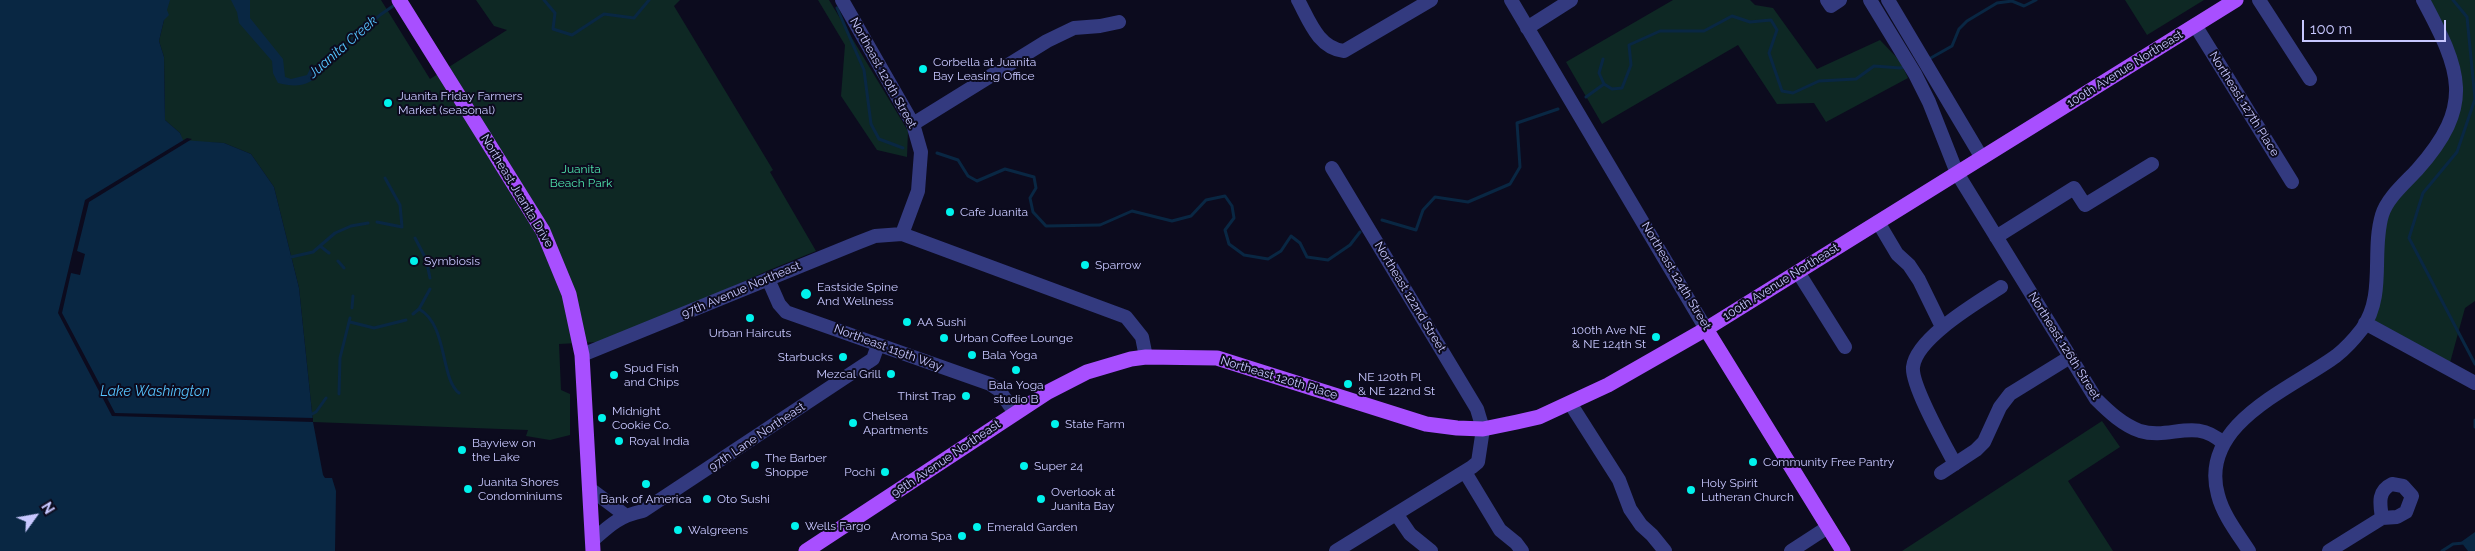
<!DOCTYPE html>
<style>
body{margin:0}
#map{position:relative;width:2475px;height:551px;overflow:hidden;background:#0c0b1e;font-family:Raleway,sans-serif}
canvas{display:block}
.north{position:absolute;left:10px;top:491px;width:50px;height:50px;-webkit-text-stroke:4px #0c0b1e;paint-order:stroke;rotate:58deg;font-size:14px;font-weight:700;line-height:20px;text-align:center;color:#c8c8ff}
.north::after{content:'';display:block;margin:auto;width:18px;height:22px;background:#c8c8ff;clip-path:polygon(50% 0,100% 100%,50% 72%,0 100%)}
.scale{position:absolute;left:2302px;top:20px;width:144px;height:22px;box-sizing:border-box;border:2px solid #c8c8ff;border-top:0;padding-left:6px;font-size:15px;line-height:18px;white-space:nowrap;color:#c8c8ff;-webkit-text-stroke:4px #0c0b1e;paint-order:stroke}
</style>
<div id="map">
<canvas width="2475" height="551"></canvas>
<div class="north">N</div>
<div class="scale">100 m</div>
</div>
<script>
const g = document.querySelector('canvas').getContext('2d');
g.lineJoin = 'round';
function fill(path, color) {
  g.fillStyle = color;
  g.fill(path, 'evenodd');
}
function strokePath(path, color, width, dash) {
  g.strokeStyle = color;
  g.lineWidth = width;
  g.lineCap = dash ? 'butt' : 'round';
  g.setLineDash(dash || []);
  g.stroke(path);
}
function label(font, color, halo, rows, align = 'center') {
  g.font = font + ' Raleway,sans-serif';
  g.lineWidth = 4;
  g.setLineDash([]);
  g.textBaseline = 'middle';
  g.strokeStyle = halo;
  g.fillStyle = color;
  for (const [text, x, y, turn = 0] of rows) {
    g.save();
    g.translate(x, y);
    g.rotate((+turn || 0) * Math.PI / 180);
    g.textAlign = isNaN(turn) ? turn : align;
    if (halo) g.strokeText(text, 0, 0);
    g.fillText(text, 0, 0);
    g.restore();
  }
}
fill(new Path2D(`
 M165,0H381L430,79L507,30L494,26L476,0H680L674,6L773,170L770,172L816,251L767,271L678,311L598,342L559,344L561,390L570,394V435L550,440L526,436L528,430L313,422L299,288L274,187L251,154L224,143L190,142L182,140L180,133L165,120L164,57L159,41L164,20Z
 M818,0H829L908,131L907,157L877,150L841,96L845,45Z
 M1673,0H1750L1755,5L1773,8L1817,69L1880,40L1900,61L1908,78L1826,122L1814,103L1777,104L1738,45L1602,124L1566,62Z
 M2125,0H2204L2147,35Z
 M2423,0H2475V301L2465,308L2448,370L2365,323L2382,213L2448,129L2454,72Z
 M2102,421L2120,447L2068,481L2113,551H1902Z`), '#0e2824');
fill(new Path2D(`
 M0,0H170L167,10L169,15L164,20L159,41L164,57L165,120L180,133L183,140L224,143L251,154L274,187L299,288L313,422L323,475L325,478H332L336,491L335,551H0Z
 M231,0H250V18L283,59L285,77L291,79L307,75L310,69L315,78C304,88 291,86 278,83L273,73L272,61L239,23L237,12Z
 M2475,532V551H2468L2461,542Z`), '#092743');
fill(new Path2D(`
 M187,138L192,139L89,202L77,251L85,254L80,275L71,273L62,313L115,413L313,418V422L112,416L58,313L85,200Z`), '#0c0b1e');
strokePath(new Path2D(`
 M544,0L555,13L553,29L572,35L604,14L634,18L649,0
 M2453,0L2467,17L2475,99L2457,152L2423,193L2409,238L2475,364
 M837,8L864,70L871,124L879,139L903,148
 M1603,59L1599,73L1604,84
 M1929,59L1952,46L1959,29L1967,21L1997,3L2012,1L2024,6L2036,0
 M310,78L380,15L396,4
 M1586,97L1604,84L1612,89L1622,88L1631,65L1629,45L1660,31H1704L1732,16L1750,22L1771,20L1777,30L1769,53L1782,91L1793,93L1819,81L1856,79L1874,66L1900,68L1906,66
 M937,153L958,160L968,176L977,181L1005,169L1034,177L1036,188L1030,198L1033,212L1046,226L1100,225L1132,211L1172,221L1191,216L1206,200L1225,196L1232,206L1234,218L1225,230L1229,244L1244,255L1268,259L1281,251L1291,236L1300,243L1307,257L1328,260L1350,245L1360,232
 M1382,220L1416,230L1423,210L1435,197L1468,202L1510,184L1520,167L1517,123L1558,109
 M377,222L402,227L400,205L385,178
 M415,238L426,259L430,278
 M320,246L329,253
 M291,257L313,252L335,233L351,226L368,223
 M338,261L344,268
 M352,308L353,296
 M419,309C448,325 440,378 459,393
 M413,314L419,309L430,289
 M350,322L374,328L406,320
 M339,394L340,358L350,318
 M312,414L316,412L326,398
 M2475,420V427
 M2442,551L2453,544L2464,543`), '#092743', 3);
strokePath(new Path2D(`
 M842,0L913,124L921,152L918,191L902,234
 M1298,0C1309,20 1318,48 1344,51L1431,0
 M1511,0L1706,329
 M1827,0L1831,6L1840,0
 M1870,0L1915,74L1929,102L1957,173L2096,399C2109,412 2123,425 2140,431C2171,440 2195,417 2223,443
 M1888,0L1982,158
 M2259,0L2310,79
 M2195,25L2292,182
 M1527,28L1571,0
 M913,124L1047,41L1074,28L1100,26L1119,22
 M1332,168L1477,409L1483,429L1478,462L1472,467L1336,551
 M1878,222L1897,254L1909,265L1919,280L1942,327
 M1996,237L2074,188L2085,205L2152,164
 M1798,272L1845,347
 M768,279L779,304L786,312L990,384L999,390L1015,413
 M2365,323L2475,383
 M582,355L857,243L875,236L902,234L1126,317L1142,337L1146,357
 M1570,403L1619,480L1630,509L1641,525L1652,535L1665,551
 M1955,464C1945,445 1911,385 1913,367C1916,338 1978,302 2001,287
 M1465,472L1500,530L1516,543L1522,551
 M1941,473L1976,450L1984,442L2000,407L2010,394L2070,357
 M589,488L625,515
 M1397,515L1410,534L1431,551
 M592,541C610,525 619,516 643,511L873,359L878,345
 M1791,551L1828,527
 M2249,551C2238,534 2223,515 2218,495C2198,424 2291,389 2336,356C2345,349 2355,338 2362,329C2386,295 2371,252 2382,215C2387,198 2405,183 2417,170C2475,105 2461,71 2423,0
 M2329,551L2382,518L2397,517L2406,512L2412,496L2403,486L2392,484C2377,491 2380,504 2382,518`), '#333a7f', 14);
strokePath(new Path2D(`
 M399,0L543,231L569,294L582,355L593,551
 M1706,329L1843,551
 M806,551L1048,392L1087,372L1131,359L1146,357L1217,358L1426,424L1457,428L1483,429L1517,422L1539,417L1608,385L1706,329L2236,0`), '#a84fff', 15);
for (const [x, y, r, color] of [
 [923,69,5,"#00f3ed"],
 [388,103,5,"#00f3ed"],
 [950,212,5,"#00f3ed"],
 [414,261,5,"#00f3ed"],
 [1085,265,5,"#00f3ed"],
 [806,294,6,"#00f3ed"],
 [750,318,5,"#00f3ed"],
 [907,322,5,"#00f3ed"],
 [1656,337,5,"#00f3ed"],
 [944,338,5,"#00f3ed"],
 [972,355,5,"#00f3ed"],
 [843,357,5,"#00f3ed"],
 [1016,370,5,"#00f3ed"],
 [891,374,5,"#00f3ed"],
 [614,375,5,"#00f3ed"],
 [1348,384,5,"#00f3ed"],
 [966,396,5,"#00f3ed"],
 [602,418,5,"#00f3ed"],
 [853,423,5,"#00f3ed"],
 [1055,424,5,"#00f3ed"],
 [619,441,5,"#00f3ed"],
 [462,450,5,"#00f3ed"],
 [1753,462,5,"#00f3ed"],
 [755,465,5,"#00f3ed"],
 [1024,466,5,"#00f3ed"],
 [885,472,5,"#00f3ed"],
 [646,484,5,"#00f3ed"],
 [468,489,5,"#00f3ed"],
 [1691,490,5,"#00f3ed"],
 [707,499,5,"#00f3ed"],
 [1041,499,5,"#00f3ed"],
 [795,526,5,"#00f3ed"],
 [977,527,5,"#00f3ed"],
 [678,530,5,"#00f3ed"],
 [962,536,5,"#00f3ed"]
]) {
  const dot = new Path2D();
  dot.arc(x, y, r, 0, 2 * Math.PI);
  g.fillStyle = color;
  g.fill(dot);
  strokePath(dot, '#0c0b1e', 2);
}
label('12px', '#c8c8ff', '#0c0b1e', [
 ["Corbella at Juanita",933,62],
 ["Bay Leasing Office",933,76],
 ["Juanita Friday Farmers",398,96],
 ["Market (seasonal)",398,110],
 ["Cafe Juanita",960,212],
 ["Symbiosis",424,261],
 ["Sparrow",1095,265],
 ["Eastside Spine",817,287],
 ["And Wellness",817,301],
 ["AA Sushi",917,322],
 ["100th Ave NE",1646,330,"right"],
 ["& NE 124th St",1646,344,"right"],
 ["Urban Haircuts",750,333,"center"],
 ["Urban Coffee Lounge",954,338],
 ["Bala Yoga",982,355],
 ["Starbucks",833,357,"right"],
 ["Spud Fish",624,368],
 ["and Chips",624,382],
 ["Mezcal Grill",881,374,"right"],
 ["NE 120th Pl",1358,377],
 ["& NE 122nd St",1358,391],
 ["Bala Yoga",1016,385,"center"],
 ["studio B",1016,399,"center"],
 ["Thirst Trap",956,396,"right"],
 ["Midnight",612,411],
 ["Cookie Co.",612,425],
 ["Chelsea",863,416],
 ["Apartments",863,430],
 ["State Farm",1065,424],
 ["Royal India",629,441],
 ["Bayview on",472,443],
 ["the Lake",472,457],
 ["The Barber",765,458],
 ["Shoppe",765,472],
 ["Community Free Pantry",1763,462],
 ["Super 24",1034,466],
 ["Pochi",875,472,"right"],
 ["Juanita Shores",478,482],
 ["Condominiums",478,496],
 ["Holy Spirit",1701,483],
 ["Lutheran Church",1701,497],
 ["Overlook at",1051,492],
 ["Juanita Bay",1051,506],
 ["Bank of America",646,499,"center"],
 ["Oto Sushi",717,499],
 ["Wells Fargo",805,526],
 ["Emerald Garden",987,527],
 ["Walgreens",688,530],
 ["Aroma Spa",952,536,"right"]
], 'left');
label('12px', '#c8c8ff', '#0c0b1e', [
 ["100th Avenue Northeast",2125,69,-32],
 ["Northeast 120th Street",883,73,61],
 ["Northeast 127th Place",2244,104,58],
 ["Northeast Juanita Drive",517,191,59],
 ["Northeast 124th Street",1676,276,59],
 ["100th Avenue Northeast",1781,282,-32],
 ["97th Avenue Northeast",741,290,-23],
 ["Northeast 122nd Street",1410,297,59],
 ["Northeast 126th Street",2064,346,58],
 ["Northeast 119th Way",888,348,20],
 ["Northeast 120th Place",1279,378,17],
 ["97th Lane Northeast",757,437,-34],
 ["98th Avenue Northeast",946,459,-34]
]);
label('12px', '#4fe4ac', '#0c0b1e', [
 ["Juanita",581,169],
 ["Beach Park",581,183]
]);
label('italic 14px', '#56c5ff', '#0c0b1e', [
 ["Juanita Creek",343,47,-41],
 ["Lake Washington",155,392]
]);
</script>
